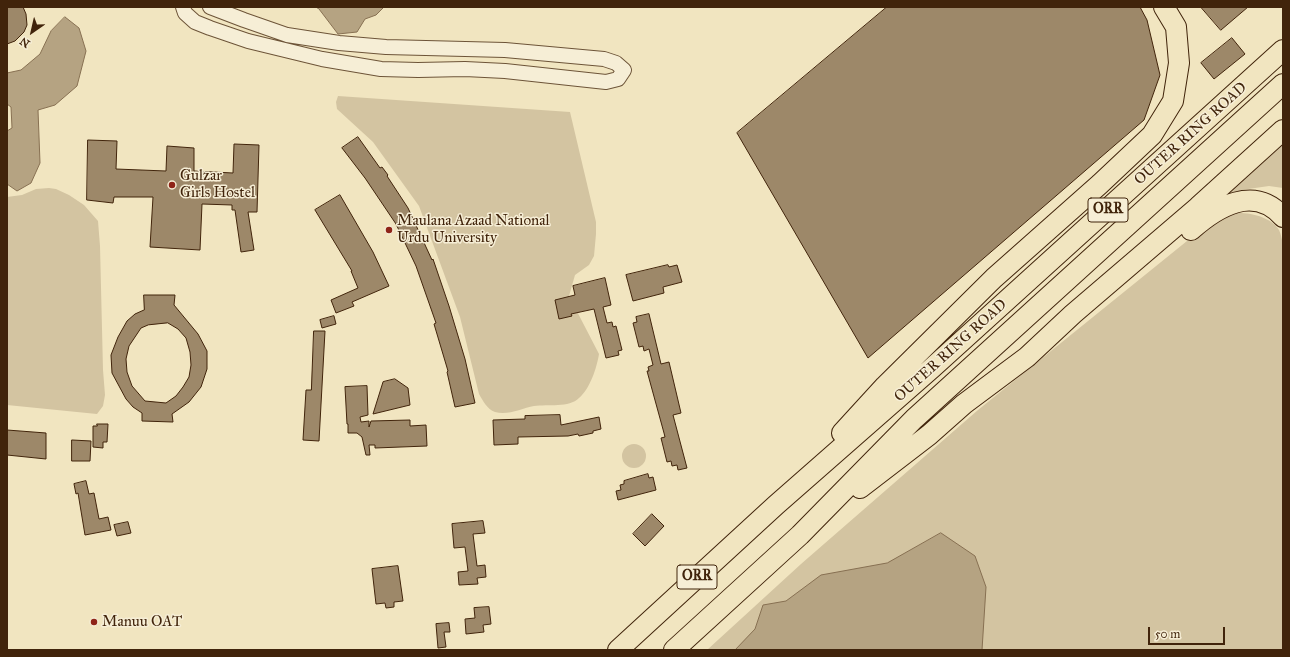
<!DOCTYPE html>
<style>
body{margin:0}
#map{position:relative;width:1290px;height:657px;overflow:hidden;background:#f1e5c0;font-family:"IM FELL Great Primer",serif}
canvas{display:block}
.frame{position:absolute;inset:0;border:8px solid #41240b;pointer-events:none}
.north{position:absolute;left:12px;top:12px;width:40px;height:40px;-webkit-text-stroke:3px #f6eed6;paint-order:stroke;rotate:214deg;font-size:11px;font-weight:700;line-height:16px;text-align:center;color:#41240b}
.north::after{content:'';display:block;margin:auto;width:14px;height:18px;background:#41240b;clip-path:polygon(50% 0,100% 100%,50% 72%,0 100%)}
.scale{position:absolute;left:1148px;top:627px;width:77px;height:18px;box-sizing:border-box;border:2px solid #41240b;border-top:0;padding-left:5px;font-size:12px;line-height:14px;white-space:nowrap;color:#41240b;-webkit-text-stroke:3px #f6eed6;paint-order:stroke}
</style>
<div id="map">
<canvas width="1290" height="657"></canvas>
<div class="frame"></div>
<div class="north">N</div>
<div class="scale">50 m</div>
</div>
<script>
const g = document.querySelector('canvas').getContext('2d');
g.lineJoin = 'round';
function fill(path, color) {
  g.fillStyle = color;
  g.fill(path, 'evenodd');
}
function strokePath(path, color, width, dash) {
  g.strokeStyle = color;
  g.lineWidth = width;
  g.lineCap = dash ? 'butt' : 'round';
  g.setLineDash(dash || []);
  g.stroke(path);
}
function label(font, color, halo, rows, align = 'center') {
  g.font = font + ' "IM FELL Great Primer",serif';
  g.lineWidth = 3;
  g.setLineDash([]);
  g.textBaseline = 'middle';
  g.strokeStyle = halo;
  g.fillStyle = color;
  for (const [text, x, y, turn = 0] of rows) {
    g.save();
    g.translate(x, y);
    g.rotate((+turn || 0) * Math.PI / 180);
    g.textAlign = isNaN(turn) ? turn : align;
    if (halo) g.strokeText(text, 0, 0);
    g.fillText(text, 0, 0);
    g.restore();
  }
}
fill(new Path2D(`
 M338,96L570,112L596,222V234L594,256L589,265L575,275L569,296L599,354C597,367 590,389 579,398C569,408 548,404 534,406C522,408 508,416 495,412C487,409 483,401 479,394L460,317L419,206L373,142L337,109L336,102Z
 M1283,137V188L1269,186L1241,190L1207,207Z
 M49,188L56,189L69,195L84,205L98,221L100,246L103,370L105,395L103,406L97,414L7,405V197L22,195L36,189Z
 M1230,213C1246,212 1269,215 1279,230C1281,234 1282,240 1283,245V650H707L801,564L978,410L1208,224Z
 M622 456a12 12 0 1 1 24 0a12 12 0 1 1-24 0Z`), '#d3c4a1');
const water = new Path2D(`
 M316,7H384L376,15L365,19L357,32L338,34L319,9Z
 M65,17L79,28L86,51L77,86L55,105L38,110L40,163L31,183L17,191L7,184V131L12,128L11,107L7,104V73L21,70L40,54L51,31Z
 M941,533L975,556L986,587L982,650H735L755,629L763,605L786,601L821,575L887,563Z`);
fill(water, '#b5a382');
strokePath(water, '#877052', 1);
const building = new Path2D(`
 M7,7H23L26,14L27,25L24,32L15,41L7,44Z
 M887,7H1140L1147,20L1160,75L1144,120L868,358L737,133Z
 M1201,7H1248L1221,30Z
 M1232,38L1245,54L1214,79L1201,63Z
 M358,137L380,168L382,167L388,175L387,176L408,208L432,260L433,259L449,306L465,359L475,403L455,407L447,372L448,371L434,324L436,323L416,266L396,224L365,178L342,148Z
 M88,140L117,141L116,169L166,171L167,146L194,148V171L233,173L234,144L259,145L257,212H248L254,250L241,252L235,210H232V205L202,204L200,250L150,247L153,197H114L113,203L87,200Z
 M340,195L373,252L389,286L352,302L354,306L336,313L331,300L358,288L351,271H352L315,210Z
 M668,265L669,267L677,265L682,282L663,287L664,293L633,301L626,275Z
 M605,278L611,305L603,307L607,323L612,322L613,327L616,326L622,350L618,351L619,355L606,358L594,309L571,314L572,316L559,319L555,300L575,295L573,286Z
 M144,295H175L174,305L198,334L207,351V369L201,387L189,402L172,414L173,422L142,421V413L133,407L126,399L112,373L111,355L118,337L127,321L135,314L144,310ZM168,323L178,329L186,338L190,352L191,365L189,377L183,387L176,396L166,403L145,401L132,386L127,372L126,359L129,346L141,328L148,325Z
 M649,314L661,364L669,362L681,413L673,415L687,468L678,470L677,465L672,466L671,461L667,462L661,438L665,437L664,433L647,371H649L648,367L653,365L649,349L644,351L643,346L639,347L633,323L637,322L636,317Z
 M334,316L336,324L322,328L320,320Z
 M314,331H325L319,441L303,440L306,390H311Z
 M395,379L408,388L410,405L373,414L383,382Z
 M367,386L368,415L360,417L361,422L369,421V427L371,421L410,420V426L426,425L427,446L375,448V445H369L370,455H366L362,437L357,433H348V424H347L345,387Z
 M560,415L561,425L599,417L601,429L593,431V433L579,436L578,434L568,436L518,437V444L494,445L493,420L525,419V416Z
 M97,424H108L107,442H103V448L93,447V426H97Z
 M7,430L46,433V459L7,455Z
 M72,440L91,441L90,461H72Z
 M648,474L649,478L653,477L656,490L618,500L616,491L621,490L620,485L624,484V481Z
 M86,481L89,494L94,493L99,519L108,517L111,530L85,535L78,493L76,494L74,484Z
 M652,514L664,526L645,546L633,534Z
 M483,521L485,533L473,534L477,566L485,565L486,577L477,578L478,584L459,585L458,572L468,571L465,547L454,548L452,524Z
 M128,522L131,533L117,536L114,525Z
 M398,566L403,601L394,602V607L386,608L385,603L376,604L372,569Z
 M489,607L491,624L483,625L484,632L466,634L465,619L475,618L474,608Z
 M449,623L450,632H444L446,647L438,648L436,624Z`);
fill(building, '#9d8869');
strokePath(building, '#41240b', 1);
const minor = new Path2D(`
 M183,7L185,13L195,22L210,28L248,41L322,59L381,69L418,70L465,69L505,71L606,82L618,79L624,70L616,63L604,59L505,50L386,47L339,43L287,35L244,20L210,7`);
const highway = new Path2D(`
 M1191,230C1217,207 1254,184 1283,217
 M842,433L885,386L994,278L1100,184L1152,135L1173,101L1179,63L1176,27L1164,7
 M860,488L929,435L964,404L1027,357L1073,314L1198,207L1283,130
 M618,650L776,505L932,368L1283,50
 M674,650L800,535L914,419L1283,84`);
strokePath(minor, '#6d5438', 16);
strokePath(highway, '#41240b', 22);
strokePath(minor, '#f6eed6', 14);
strokePath(highway, '#f1e5c0', 20);
for (const [x, y, r, color] of [
 [172,185,4,"#8f2418"],
 [389,230,4,"#8f2418"],
 [94,622,4,"#8f2418"]
]) {
  const dot = new Path2D();
  dot.arc(x, y, r, 0, 2 * Math.PI);
  g.fillStyle = color;
  g.fill(dot);
  strokePath(dot, '#f6eed6', 1.5);
}
for (const [x, y, w] of [
 [1108,210,40],
 [697,577,40]
]) {
  const box = new Path2D();
  box.roundRect(x - w / 2, y - 12, w, 24, 3);
  g.fillStyle = '#f6eed6';
  g.fill(box);
  strokePath(box, '#41240b', 1);
}
label('bold 14px', '#41240b', null, [
 ["ORR",1108,210],
 ["ORR",697,577]
]);
label('15px', '#41240b', '#f6eed6', [
 ["OUTER RING ROAD",1191,134,-42],
 ["OUTER RING ROAD",951,351,-42]
]);
label('15px', '#41240b', '#f6eed6', [
 ["Gulzar",180,176],
 ["Girls Hostel",180,193],
 ["Maulana Azaad National",397,221],
 ["Urdu University",397,238],
 ["Manuu OAT",102,622]
], 'left');
</script>
